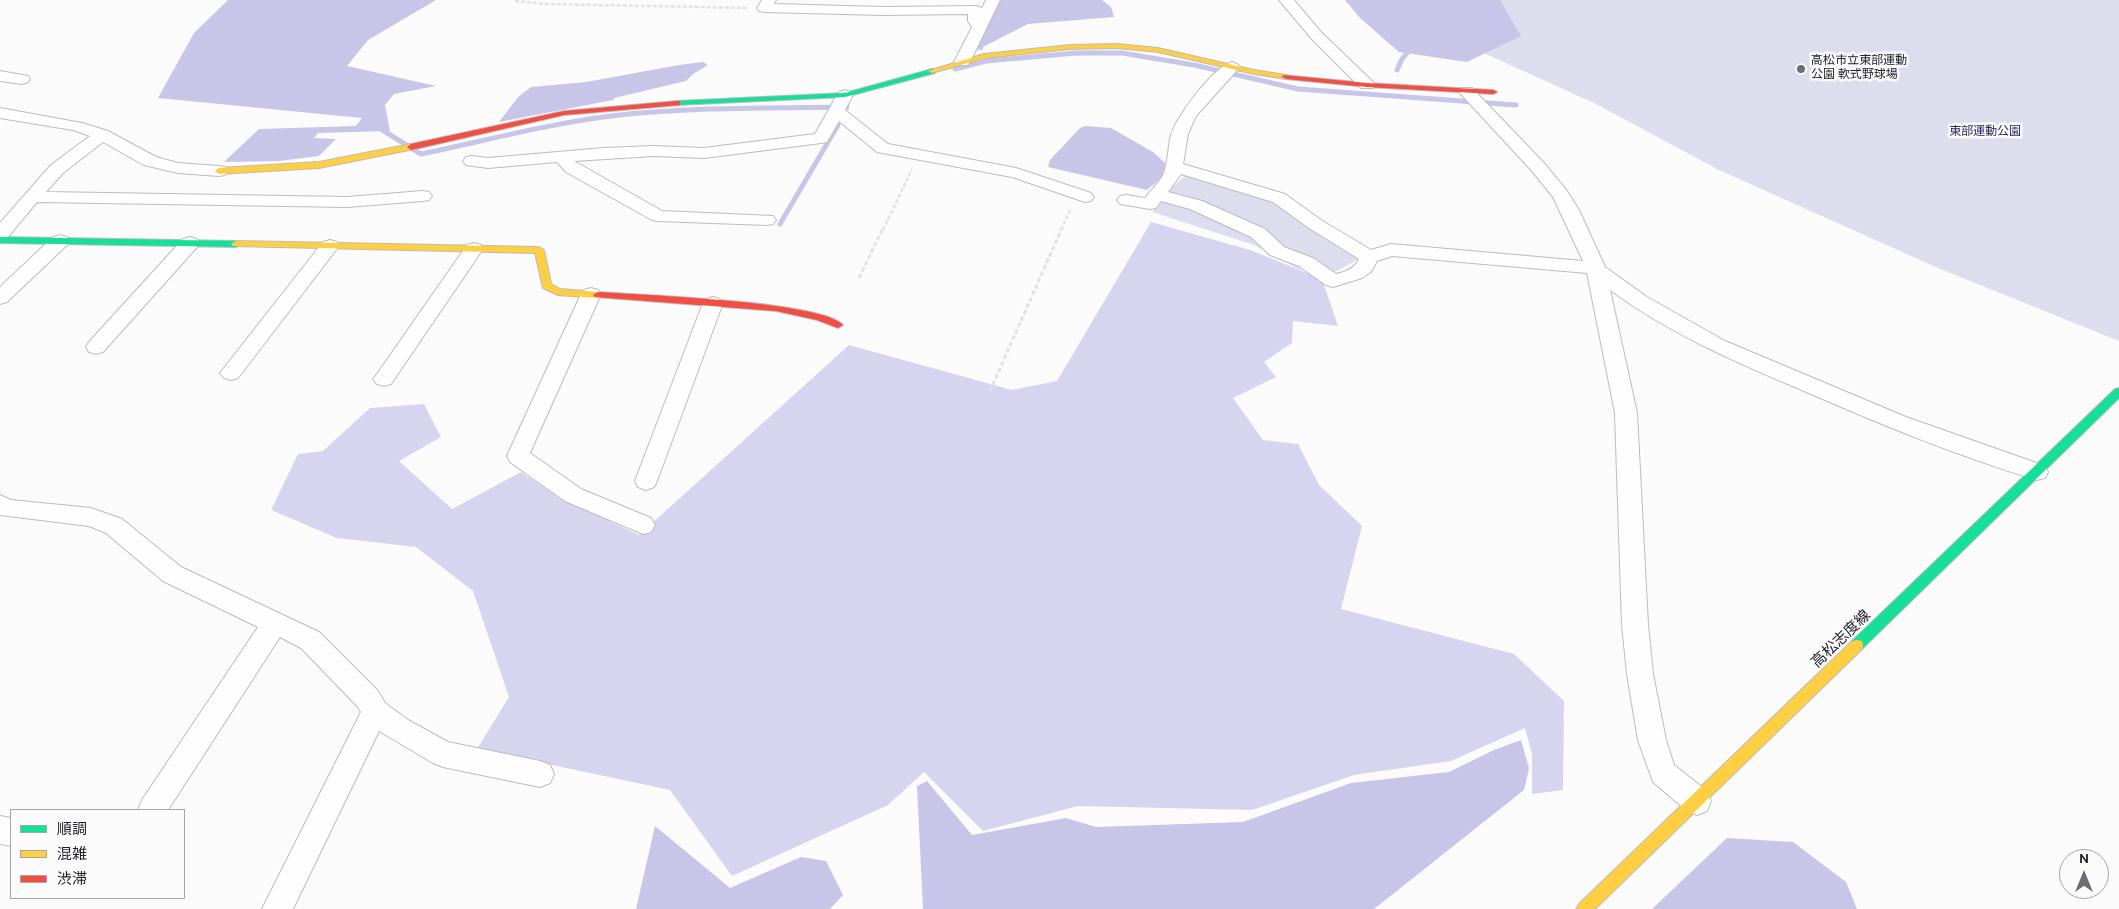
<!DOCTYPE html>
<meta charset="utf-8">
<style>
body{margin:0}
#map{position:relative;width:2119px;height:909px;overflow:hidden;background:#fbfbfb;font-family:Overpass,"Noto Sans JP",sans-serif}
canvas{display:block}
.legend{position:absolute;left:10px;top:809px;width:175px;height:90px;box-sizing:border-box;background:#fbfbfb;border:1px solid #a4a4a9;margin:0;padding:6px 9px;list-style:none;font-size:15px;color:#21212e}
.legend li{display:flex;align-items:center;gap:10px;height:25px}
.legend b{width:25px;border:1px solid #a4a4a9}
.north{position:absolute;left:2059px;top:849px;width:50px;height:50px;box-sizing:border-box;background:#fbfbfb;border:1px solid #a4a4a9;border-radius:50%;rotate:0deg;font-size:14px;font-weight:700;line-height:20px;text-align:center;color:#21212e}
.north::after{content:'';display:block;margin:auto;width:18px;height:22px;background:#6d6d76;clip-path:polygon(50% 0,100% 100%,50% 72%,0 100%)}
</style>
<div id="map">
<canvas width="2119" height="909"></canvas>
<ul class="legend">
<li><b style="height:6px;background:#16e098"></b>順調</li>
<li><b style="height:6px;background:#ffcf43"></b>混雑</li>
<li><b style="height:6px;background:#f24e42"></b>渋滞</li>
</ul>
<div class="north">N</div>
</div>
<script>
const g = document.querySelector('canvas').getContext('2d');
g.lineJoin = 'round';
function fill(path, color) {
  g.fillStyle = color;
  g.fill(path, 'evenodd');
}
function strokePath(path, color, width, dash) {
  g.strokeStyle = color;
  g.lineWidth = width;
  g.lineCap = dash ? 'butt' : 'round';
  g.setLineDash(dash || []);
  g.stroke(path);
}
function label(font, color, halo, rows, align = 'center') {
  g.font = font + ' Overpass,"Noto Sans JP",sans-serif';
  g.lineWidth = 5;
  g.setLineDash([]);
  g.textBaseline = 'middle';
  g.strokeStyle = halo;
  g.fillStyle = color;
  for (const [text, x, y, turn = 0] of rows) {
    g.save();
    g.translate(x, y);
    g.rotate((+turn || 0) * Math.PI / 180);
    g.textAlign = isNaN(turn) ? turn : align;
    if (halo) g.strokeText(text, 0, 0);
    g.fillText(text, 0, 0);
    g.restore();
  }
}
fill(new Path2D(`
 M1367,0H2119V341L1938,268L1719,170L1594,103Z
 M1189,172L1273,199L1362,257L1333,273L1298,269L1254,245L1152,212L1168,191Z`), '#dde');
fill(new Path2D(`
 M1151,222L1250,250L1322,279L1338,326L1293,321L1292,343L1264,362L1276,377L1233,398L1263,440L1298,444L1319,485L1362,526L1341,609L1514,654L1564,701L1563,790L1532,794V754L1525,728L1451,761L1354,775L1252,810L1078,806L983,831L924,772L888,805L732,876L670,790L477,749L509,697L473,591L416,547L337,538L271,510L298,454L323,451L370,408L424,404L441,437L399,461L452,509L521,472L560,498L639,535L849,345L1012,390L1057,381Z`), '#d6d5f0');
fill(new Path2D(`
 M228,0H436L368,40L347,66L436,86L394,94L385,105L390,131L318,133L314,138L336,139L319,156L279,161L224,162L259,129L356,126L362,118L158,98L194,33Z
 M999,0H1102L1111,7L1114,17L1028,24L983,47V50L975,49Z
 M1345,0H1500L1521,36L1467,62L1399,52L1360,18Z
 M703,62L708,65L693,74L686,81L614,98L613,100L499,122L518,97L531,87L586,82L679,65Z
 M1085,126L1111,128L1153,152L1165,163C1165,176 1157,182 1147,190L1048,167L1050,160L1080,128Z
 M1521,740L1529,768L1524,790L1374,909H923L917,786L927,781L972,835L1066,818L1096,827L1243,822L1351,783L1449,772L1494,750Z
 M655,826L730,888L801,857L826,861L843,895L830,909H636Z
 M1727,838L1793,842L1846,882L1857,909H1652Z`), '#c7c6e9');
strokePath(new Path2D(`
 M955,69L986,61L1076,53H1122L1194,65L1298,89L1516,105
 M1397,70L1402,59L1412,47
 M379,128L421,154C484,141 547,124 611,116C689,107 768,108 847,107
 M780,224L838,125`), '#c7c6e9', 5);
const street = new Path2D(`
 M762,0H776L774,4L883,7L976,6L982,8L986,0H1000L970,62L967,65H957L954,62L972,27L968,21V14L883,15L764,12L759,11L757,8Z
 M1279,0H1294L1321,32L1373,82L1375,85L1373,88H1361L1311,38Z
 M1232,62L1237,64L1240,67L1196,116L1188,134L1183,164L1285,194L1321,220L1371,250L1391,244L1583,261L1553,197L1532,171L1458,91L1460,88H1472L1544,163L1567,191L1579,210L1605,267L1647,297L1725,341L1906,417L2045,466L2048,472L2045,478L2037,480C1957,456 1880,424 1804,391C1736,362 1670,334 1610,290L1637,413L1648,625L1653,674L1666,740L1674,765L1707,791L1711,801L1707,811L1697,815L1687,811L1653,782L1638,740L1627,674L1622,625L1615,413L1587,273L1392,256L1377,261L1371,272L1362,278L1333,287L1326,285L1299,266L1270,255L1251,237L1190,209L1161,201L1156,208L1150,209L1120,204L1117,200L1120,196L1126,195L1145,198C1151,190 1160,182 1164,173C1168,161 1168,147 1171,135C1177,116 1213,67 1232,62ZM1181,174L1273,202L1309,228L1359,259C1355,268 1346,272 1336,274L1313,258L1284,247L1265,229L1202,201L1168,192Z
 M0,71L28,76L30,79L28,82L22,84L0,81Z
 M845,90L851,92L853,95L845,110L888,144L1016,168L1091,193L1094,197L1091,201L1085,202L1012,177L877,152L839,121L827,142L821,143L704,158L654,156L574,161L662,211L773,216L776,220L773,224L767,225L658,221L652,220L566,172L557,162L488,168L466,165L463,161L466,157L472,156L488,158L604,148L654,146L704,148L815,134L837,95L839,92Z
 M0,108L82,123L108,131L156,157L178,163L219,166L225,167L228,171L225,175L219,176L178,173L144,165L103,142L63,173L46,192L347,197L423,191L429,192L432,196L429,200L423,201L347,207L37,202L7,238L0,240V223L51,165L90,136L73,130L0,118Z
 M60,235L67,237L69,241L67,245L7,302L0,304V287L53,237Z
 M190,237L197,239L199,243L197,247L103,352L96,354L89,352L86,347L89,342L183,239Z
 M330,240L337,242L339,246L238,378L231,380L224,378L220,373L224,368L323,242Z
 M474,243L481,245L483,249L391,384L384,386L377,384L373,379L377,374L467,245Z
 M591,288L598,290L601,294L530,453L581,489L651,518L655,525L651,532L643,534L565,501L510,462L507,456L581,294L584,290Z
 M713,297L720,299L723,303L657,481L654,487L646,490L638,487L635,481L703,303L706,299Z
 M0,495L11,500L91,508L122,519L181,567L319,632L378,691L385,703L408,720L448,742L540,761L550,765L554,774L550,783L540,787L443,767L433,763L379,731L293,909H262L361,712L358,707L301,648L280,637L168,810H138L142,800L258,627L163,581L106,533L89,526L0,515Z
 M0,816L11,818V846L0,844Z`);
const fast = new Path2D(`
 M932,69H935V73L845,97L677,105L673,103L677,101L845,93Z
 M0,237L236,241L241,244L236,247L0,243Z
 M2119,388V398L1862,649L1857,650L1852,649L1851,645L1852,641L2115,389Z`);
const slow = new Path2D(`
 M1117,44L1158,48L1254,70L1286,75L1290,77L1286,79L1254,74L1158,52L1117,48L1070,49L985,58L932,73L928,71L984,54L1070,45Z
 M411,144L415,147L414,149L319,168L219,174L215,171L219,168L319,162Z
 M236,241L539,247L544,250L551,284L560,289L598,292L603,295L598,298L558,295L543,288L535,253L233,246L231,244Z
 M1857,640L1862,641L1863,645L1862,649L1595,909H1576L1579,904L1852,641Z`);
const jam = new Path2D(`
 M1283,75L1367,83L1493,90L1497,92L1493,94L1367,87L1286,79L1282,77Z
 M677,101H680V105L564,115L411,150L407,147L411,144L564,111Z
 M598,292C639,295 821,301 843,325L838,328L817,320L776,311L595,297L593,295Z`);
strokePath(street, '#bcbcc2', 2);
strokePath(fast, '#bcbcc2', 2);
strokePath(slow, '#bcbcc2', 2);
strokePath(jam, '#bcbcc2', 2);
strokePath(new Path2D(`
 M515,1L545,4L748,8
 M883,230L912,169
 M1061,230L1071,208`), '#e2e2e2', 2.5, [4, 2]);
strokePath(new Path2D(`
 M859,278L883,228
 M990,391L1062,228`), '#e2e2e2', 3, [4.5, 2.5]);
fill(street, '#fefefe');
fill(fast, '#16e098');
fill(slow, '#ffcf43');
fill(jam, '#f24e42');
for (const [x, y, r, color] of [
 [1801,69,5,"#6d6d76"]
]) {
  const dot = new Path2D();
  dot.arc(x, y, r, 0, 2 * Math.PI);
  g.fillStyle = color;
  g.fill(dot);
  strokePath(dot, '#fbfbfb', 2);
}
label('12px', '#21212e', '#fbfbfb', [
 ["高松市立東部運動",1811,62],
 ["公園 軟式野球場",1811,76]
], 'left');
label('12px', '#2c245d', '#fbfbfb', [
 ["東部運動公園",1985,133]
]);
label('15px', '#21212e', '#fbfbfb', [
 ["高松志度線",1842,640,-44]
]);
</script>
